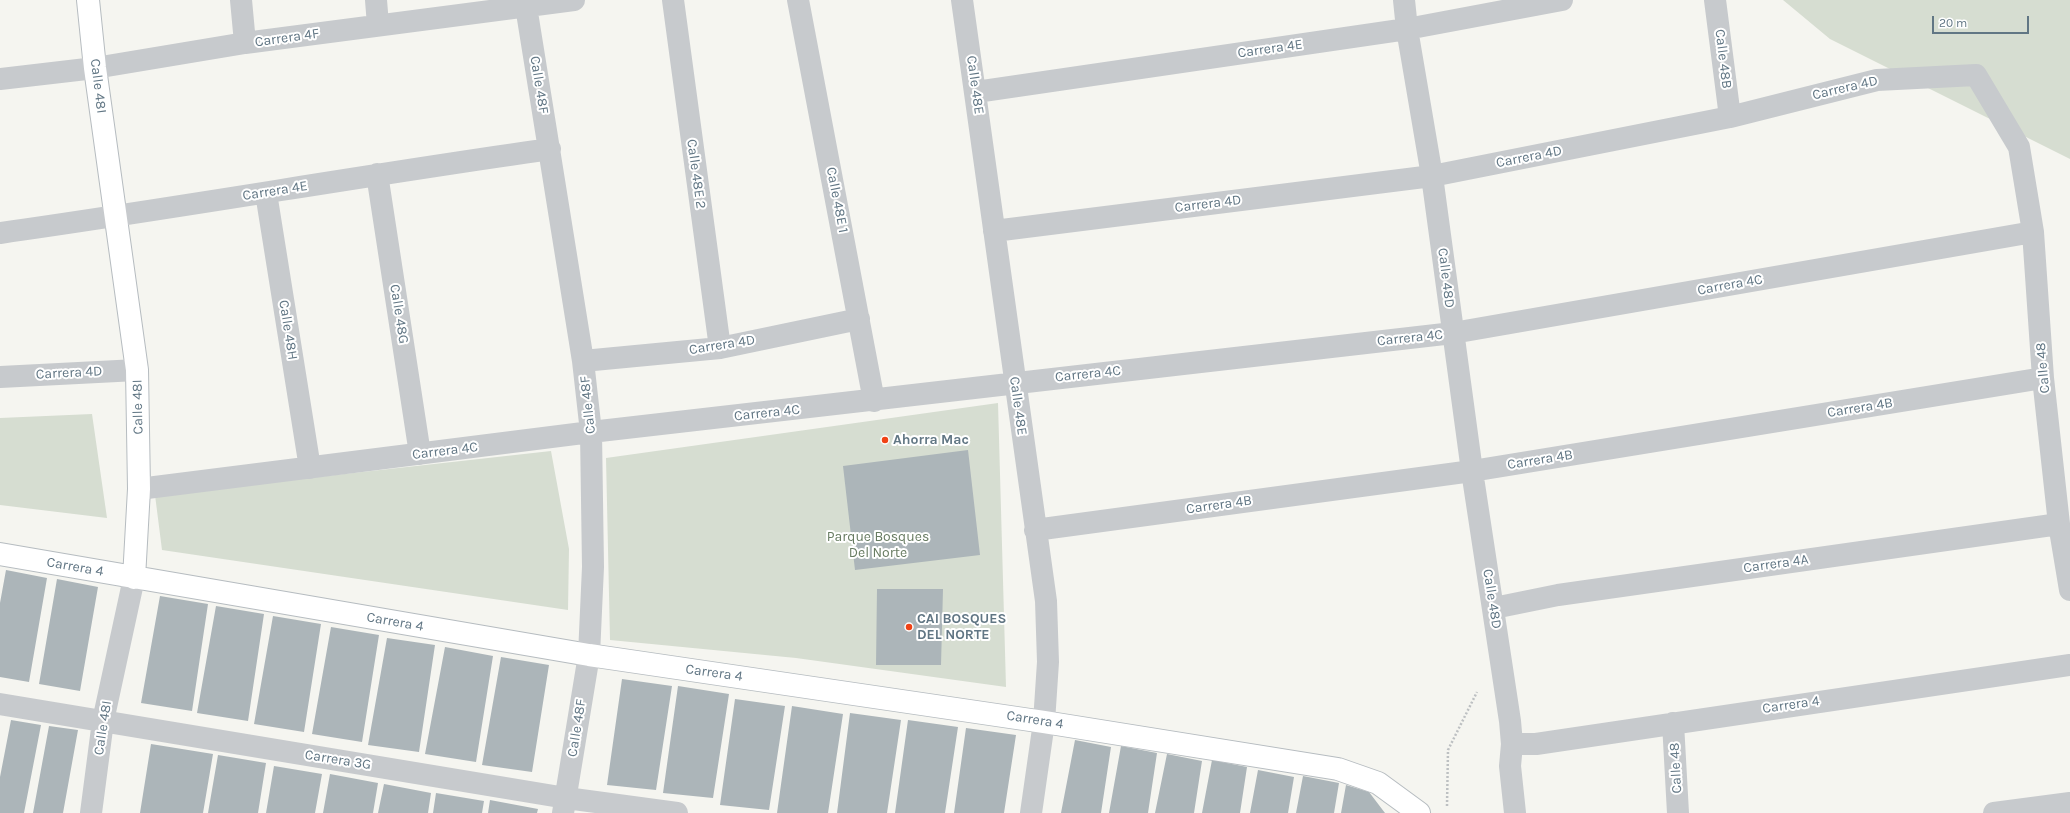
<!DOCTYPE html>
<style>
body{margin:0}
#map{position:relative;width:2070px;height:813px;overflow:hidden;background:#f5f5f0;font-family:Karla,sans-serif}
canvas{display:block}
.scale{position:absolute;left:1932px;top:16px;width:97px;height:18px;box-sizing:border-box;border:2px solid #617684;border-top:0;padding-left:5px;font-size:12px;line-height:14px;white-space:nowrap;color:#617684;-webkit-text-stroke:3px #fff;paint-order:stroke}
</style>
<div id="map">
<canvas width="2070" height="813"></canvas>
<div class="scale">20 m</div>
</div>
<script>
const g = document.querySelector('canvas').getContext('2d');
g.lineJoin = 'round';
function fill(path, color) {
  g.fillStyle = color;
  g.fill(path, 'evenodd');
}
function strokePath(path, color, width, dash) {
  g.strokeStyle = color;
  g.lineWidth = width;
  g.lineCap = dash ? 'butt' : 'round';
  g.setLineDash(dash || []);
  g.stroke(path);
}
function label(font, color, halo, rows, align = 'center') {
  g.font = font + ' Karla,sans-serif';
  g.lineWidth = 4;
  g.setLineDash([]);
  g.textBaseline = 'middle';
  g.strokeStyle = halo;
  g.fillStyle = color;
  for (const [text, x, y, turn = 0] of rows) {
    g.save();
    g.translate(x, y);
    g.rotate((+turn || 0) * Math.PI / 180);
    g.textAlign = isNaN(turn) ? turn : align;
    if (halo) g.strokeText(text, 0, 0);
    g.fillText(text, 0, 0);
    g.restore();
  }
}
fill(new Path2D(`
 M1783,0H2070V159L1830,39Z
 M998,403L1006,687L796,658L610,640L606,458Z
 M92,414L107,518L0,505V418Z
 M551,451L569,549L568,610L162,550L155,495Z`), '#d6ddd1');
fill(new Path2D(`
 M968,450L980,555L855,570L843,466Z
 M6,570L47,578L29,682L0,677V603Z
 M57,579L98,587L80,691L39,684Z
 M877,589H943L941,665H876Z
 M160,596L208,604L192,711L141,703Z
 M216,606L264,614L248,721L197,713Z
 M273,616L321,624L304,732L254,724Z
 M331,627L379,635L362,742L312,734Z
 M387,638L435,645L419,752L368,745Z
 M445,647L493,656L476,762L425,754Z
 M501,657L549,665L532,772L482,765Z
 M622,679L672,686L656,790L607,785Z
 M678,686L729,694L713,798L663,793Z
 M735,699L785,706L769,810L720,805Z
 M792,706L843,714L828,813H777Z
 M850,713L901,720L887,813H837Z
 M11,720L41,725L24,813H0V777Z
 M908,720L958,727L945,813H895Z
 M49,726L78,730L63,813H33Z
 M966,728L1016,735L1004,813H954Z
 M1075,740L1111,747L1101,813H1061Z
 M151,744L213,754L203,813H140Z
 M1121,746L1157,753L1148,813H1109Z
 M1167,754L1202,761L1194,813H1155Z
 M218,755L266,763L258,813H208Z
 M1212,760L1247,767L1240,813H1202Z
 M274,766L322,774L315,813H266Z
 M1258,770L1294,777L1288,813H1250Z
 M330,774L378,783L373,813H323Z
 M1303,776L1339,783L1334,813H1296Z
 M384,784L431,793L428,813H378Z
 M1346,785L1369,792L1385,813H1341Z
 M436,793L484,801L482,813H433Z
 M490,800L538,809L537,813H488Z`), '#acb5b9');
const secondary = new Path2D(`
 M88,0L95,68L137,370L139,489L134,578
 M0,554L589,655L1044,722L1338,769L1378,783L1419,813`);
strokePath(secondary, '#b6bcc0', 24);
strokePath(new Path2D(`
 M1447,806L1448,750L1477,692`), '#bdc0c2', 2.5, [2, 2]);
strokePath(new Path2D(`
 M241,0L245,43
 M376,0L378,25
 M525,0L583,361L591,432L593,567L589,655L563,813
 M673,0L720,348
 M798,0L874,401
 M962,0L1046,601L1048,662L1044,722L1031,813
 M1404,0L1407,29L1432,176L1472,471L1510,721L1512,744L1510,766L1515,813
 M1715,0L1730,117
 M0,79L95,68L245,43L574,0
 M976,92L1407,29L1562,0
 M377,174L420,454
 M266,193L310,468
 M994,231L1432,176L1730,117L1877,80L1976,75L2019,147L2033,232L2043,378L2059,524L2070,590
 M0,233C184,207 366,175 550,149
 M583,361L720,348L859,319
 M0,377L137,370
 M139,489L591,432L1453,333L2033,232
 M1035,530L1472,471L2043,378
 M1494,608L1558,595L2059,524
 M0,704L566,798L677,813
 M1673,723L1678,813
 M1512,744H1536L2070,665
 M91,813L103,721L134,578
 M1994,813L2070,803`), '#c7cacd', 22);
strokePath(secondary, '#fff', 22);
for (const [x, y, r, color] of [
 [885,440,4,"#f04215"],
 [909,627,4,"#f04215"]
]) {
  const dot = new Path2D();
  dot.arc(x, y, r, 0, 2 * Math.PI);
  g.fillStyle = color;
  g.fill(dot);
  strokePath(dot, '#fff', 1.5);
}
label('14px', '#617684', '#fff', [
 ["Carrera 4F",287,38,-8],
 ["Carrera 4E",1270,49,-8],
 ["Calle 48B",1723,59,83],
 ["Calle 48F",539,85,81],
 ["Calle 48E",975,85,82],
 ["Calle 48I",98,86,83],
 ["Carrera 4D",1845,88,-13],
 ["Carrera 4D",1529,157,-11],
 ["Calle 48E 2",696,174,82],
 ["Carrera 4E",275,191,-9],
 ["Calle 48E 1",837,200,79],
 ["Carrera 4D",1208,204,-7],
 ["Calle 48D",1446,278,83],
 ["Carrera 4C",1730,285,-10],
 ["Calle 48G",399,314,81],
 ["Calle 48H",288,330,81],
 ["Carrera 4C",1410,338,-6],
 ["Carrera 4D",722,345,-9],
 ["Calle 48",2043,368,-95],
 ["Carrera 4D",69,373,-3],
 ["Carrera 4C",1088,374,-6],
 ["Calle 48F",588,405,-96],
 ["Calle 48E",1018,406,82],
 ["Calle 48I",138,407,-91],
 ["Carrera 4B",1860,408,-9],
 ["Carrera 4C",767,413,-6],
 ["Carrera 4C",445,451,-7],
 ["Carrera 4B",1540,460,-9],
 ["Carrera 4B",1219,505,-8],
 ["Carrera 4A",1776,564,-8],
 ["Carrera 4",75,567,10],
 ["Calle 48D",1492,599,81],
 ["Carrera 4",395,622,10],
 ["Carrera 4",714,673,8],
 ["Carrera 4",1791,705,-8],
 ["Carrera 4",1035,720,9],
 ["Calle 48I",103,728,-81],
 ["Calle 48F",577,728,-81],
 ["Carrera 3G",338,760,9],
 ["Calle 48",1676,768,-93]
]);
label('bold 14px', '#617684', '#fff', [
 ["Ahorra Mac",893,440],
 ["CAI BOSQUES",917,619],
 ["DEL NORTE",917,635]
], 'left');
label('14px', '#677b61', '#fff', [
 ["Parque Bosques",878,537],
 ["Del Norte",878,553]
]);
</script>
